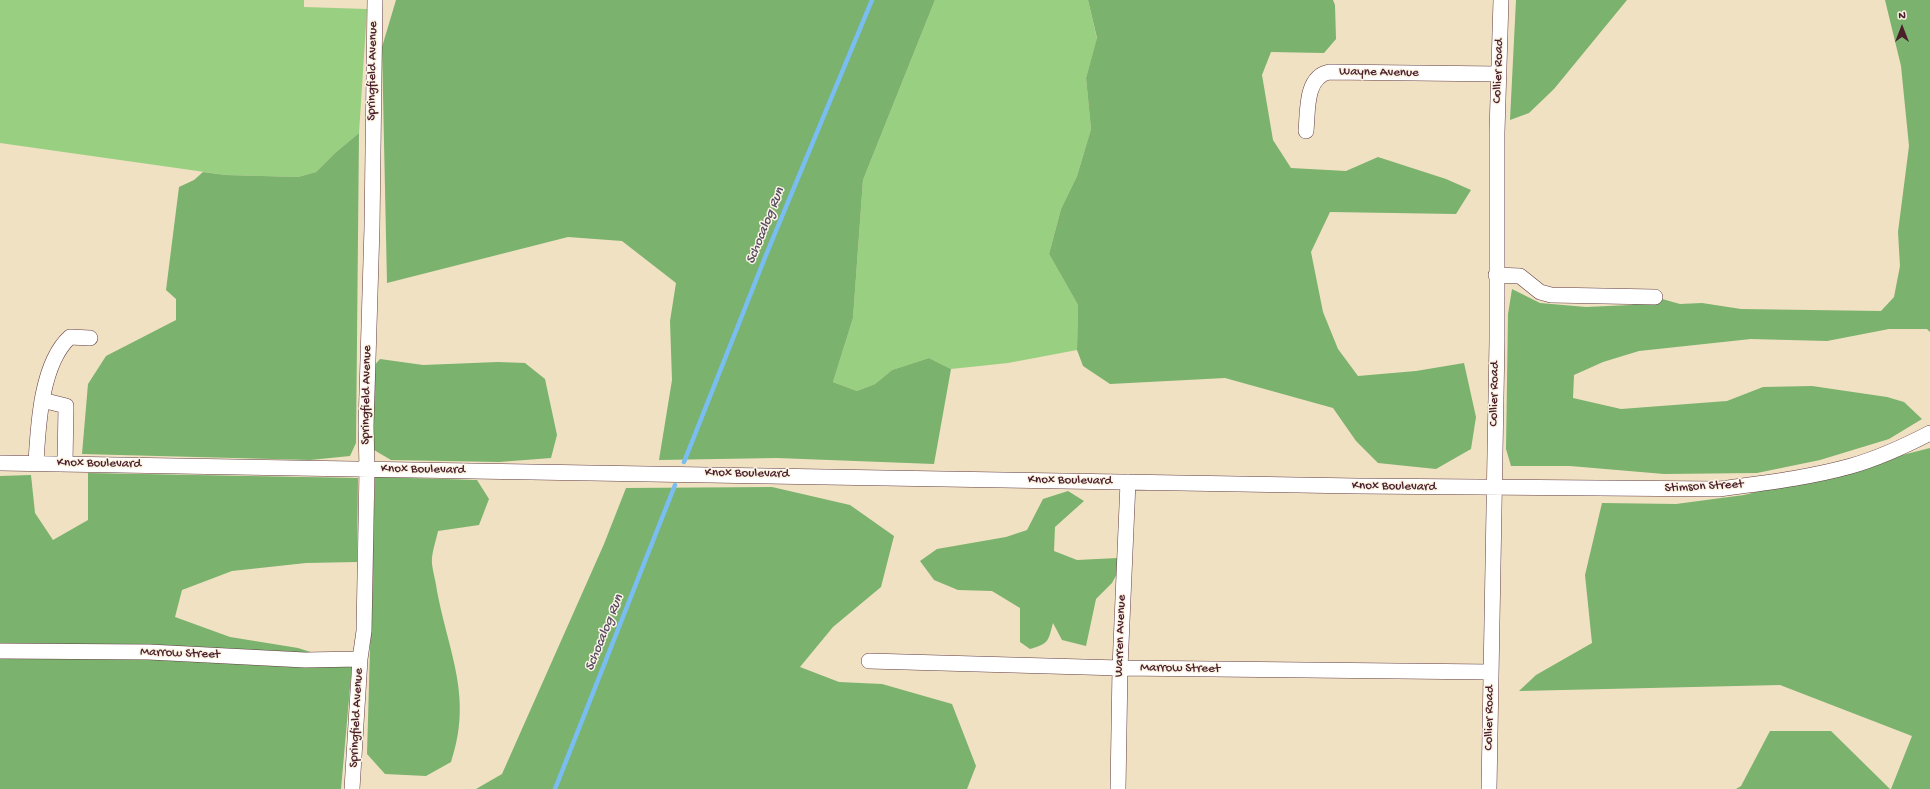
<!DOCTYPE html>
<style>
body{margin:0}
#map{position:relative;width:1930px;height:789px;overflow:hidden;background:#f0e1c2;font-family:"Gochi Hand",sans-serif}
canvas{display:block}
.north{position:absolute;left:1882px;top:8px;width:40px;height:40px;-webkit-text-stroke:3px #fcf5e5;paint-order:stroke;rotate:0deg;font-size:11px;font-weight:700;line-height:16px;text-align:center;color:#4a1f2b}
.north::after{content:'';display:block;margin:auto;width:14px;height:18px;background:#4a1f2b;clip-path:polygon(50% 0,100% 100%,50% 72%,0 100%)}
</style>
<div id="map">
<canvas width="1930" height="789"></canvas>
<div class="north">N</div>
</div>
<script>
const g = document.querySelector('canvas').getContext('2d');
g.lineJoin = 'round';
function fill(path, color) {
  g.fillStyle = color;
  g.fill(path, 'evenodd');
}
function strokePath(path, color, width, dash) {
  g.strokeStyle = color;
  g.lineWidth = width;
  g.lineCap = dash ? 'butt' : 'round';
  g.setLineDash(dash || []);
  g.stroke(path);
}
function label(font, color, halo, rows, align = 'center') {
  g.font = font + ' "Gochi Hand",sans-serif';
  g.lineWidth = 3;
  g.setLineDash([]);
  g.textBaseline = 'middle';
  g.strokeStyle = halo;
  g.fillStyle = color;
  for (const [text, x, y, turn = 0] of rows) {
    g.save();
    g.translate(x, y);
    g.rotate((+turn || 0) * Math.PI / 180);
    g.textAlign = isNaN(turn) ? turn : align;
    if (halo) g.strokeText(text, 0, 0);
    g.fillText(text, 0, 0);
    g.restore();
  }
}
fill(new Path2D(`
 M0,0H304V7L367,9L359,133L335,153L316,172L298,177L226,175L0,143Z
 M935,0H1088L1097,39L1086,78L1091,129L1077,176L1061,209L1049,254L1078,305L1077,350L1008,363L951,369L929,358L892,370L875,384L857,391L833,382L853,318L863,180Z`), '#99cf80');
fill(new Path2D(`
 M396,0H935L863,180L853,318L833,382L857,391L875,384L892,370L929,358L951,369L934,464L777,458L659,460L672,380L670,321L676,283L622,241L568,237L387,283L382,47Z
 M1088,0H1333L1335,5L1336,39L1324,53L1271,52L1262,75L1273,140L1291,168L1346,171L1378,157L1446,179L1471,190L1456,214L1330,212L1311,252L1323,312L1338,349L1358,376L1416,371L1464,363L1476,417L1471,449L1436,469L1378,463L1356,441L1333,408L1225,378L1110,384L1083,366L1077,350L1078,305L1049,254L1061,209L1077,176L1091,129L1086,78L1097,38Z
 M1516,0H1627L1554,89L1529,113L1510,120Z
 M1885,0H1930V332L1927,329H1889L1827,341L1751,339L1639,351L1603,362L1574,375L1573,398L1621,409L1727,401L1763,387L1812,386L1887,397L1904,402L1922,419L1889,439L1820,460L1757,473L1664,474L1570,466H1511L1506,449L1508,314L1512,289L1540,303L1586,307L1631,305L1655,297L1680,304L1702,303L1741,309L1881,311L1894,297L1900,266L1898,232L1909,146L1901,66Z
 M359,133L356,443L350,456L310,460L82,454L88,384L106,356L176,320V299L166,290L179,187L194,180L203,172L226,175L298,177L316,172L335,153Z
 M380,359L423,365L498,362L525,363L545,379L557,435L551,458L499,462L391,460L374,450L372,368Z
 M1930,448V789H1891L1912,736L1780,685L1519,691L1536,675L1592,643L1585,575L1602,503L1676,504L1744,495Z
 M88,473L358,478L357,562L306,563L232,571L182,590L175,617L230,637L298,648L352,665L341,789H0V476L31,475L35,513L53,540L88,520Z
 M375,477L477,480L489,499L479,525L438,531C436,541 431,554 432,564C433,573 436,582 437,591C449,654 473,697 451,762L426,776L385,774L367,754Z
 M772,487L850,505L894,536L881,587L833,627L800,667L839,682L882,684L952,704L976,766L967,789H476L502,774L604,544L626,488Z
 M1068,491L1084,501L1055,527L1054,551L1077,560L1118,558V572L1112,583L1096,599L1086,646L1062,640L1053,623C1048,641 1050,643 1030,649L1020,642V608L992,591L958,590L934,580L920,561L937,549L1006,537L1027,530L1043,499Z
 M1770,731H1831L1890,789H1736L1741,786Z`), '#7ab26e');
strokePath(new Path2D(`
 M684,462L766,255L872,0
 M555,789L675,485`), '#7abdf0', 4.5);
const minor = new Path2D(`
 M1306,131C1308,111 1305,77 1329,72L1499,74
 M1496,275L1520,276L1540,292L1551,295L1655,297
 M42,400L66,406L65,464
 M0,463L1357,486L1719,489C1763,483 1808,478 1851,466C1879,458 1905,446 1930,433
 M36,463C38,426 41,363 70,337L90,338
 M0,651L149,652L305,660L360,659
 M869,661L1120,668L1491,672
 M352,789L360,659L364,631L367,469L366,426L372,227L375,0
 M1118,789L1120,668L1128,482
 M1489,789L1497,341V132L1501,0`);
strokePath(minor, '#633c42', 16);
strokePath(minor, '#fff', 15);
label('13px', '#4a1f2b', '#fcf5e5', [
 ["Springfield Avenue",373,71,-89],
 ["Collier Road",1499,71,-88],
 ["Wayne Avenue",1379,73,1],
 ["Collier Road",1495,394,-89],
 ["Springfield Avenue",367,395,-89],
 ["Knox Boulevard",99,464,1],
 ["Knox Boulevard",423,470,1],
 ["Knox Boulevard",747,474,1],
 ["Knox Boulevard",1070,481,1],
 ["Knox Boulevard",1394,487,1],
 ["Stimson Street",1704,487,-3],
 ["Warren Avenue",1121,636,-88],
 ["Marrow Street",180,654,2],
 ["Marrow Street",1180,669,1],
 ["Springfield Avenue",357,718,-87],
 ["Collier Road",1490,718,-89]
]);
label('italic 14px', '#584e66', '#fcf5e5', [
 ["Schocalog Run",766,226,-68],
 ["Schocalog Run",605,633,-68]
]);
</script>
